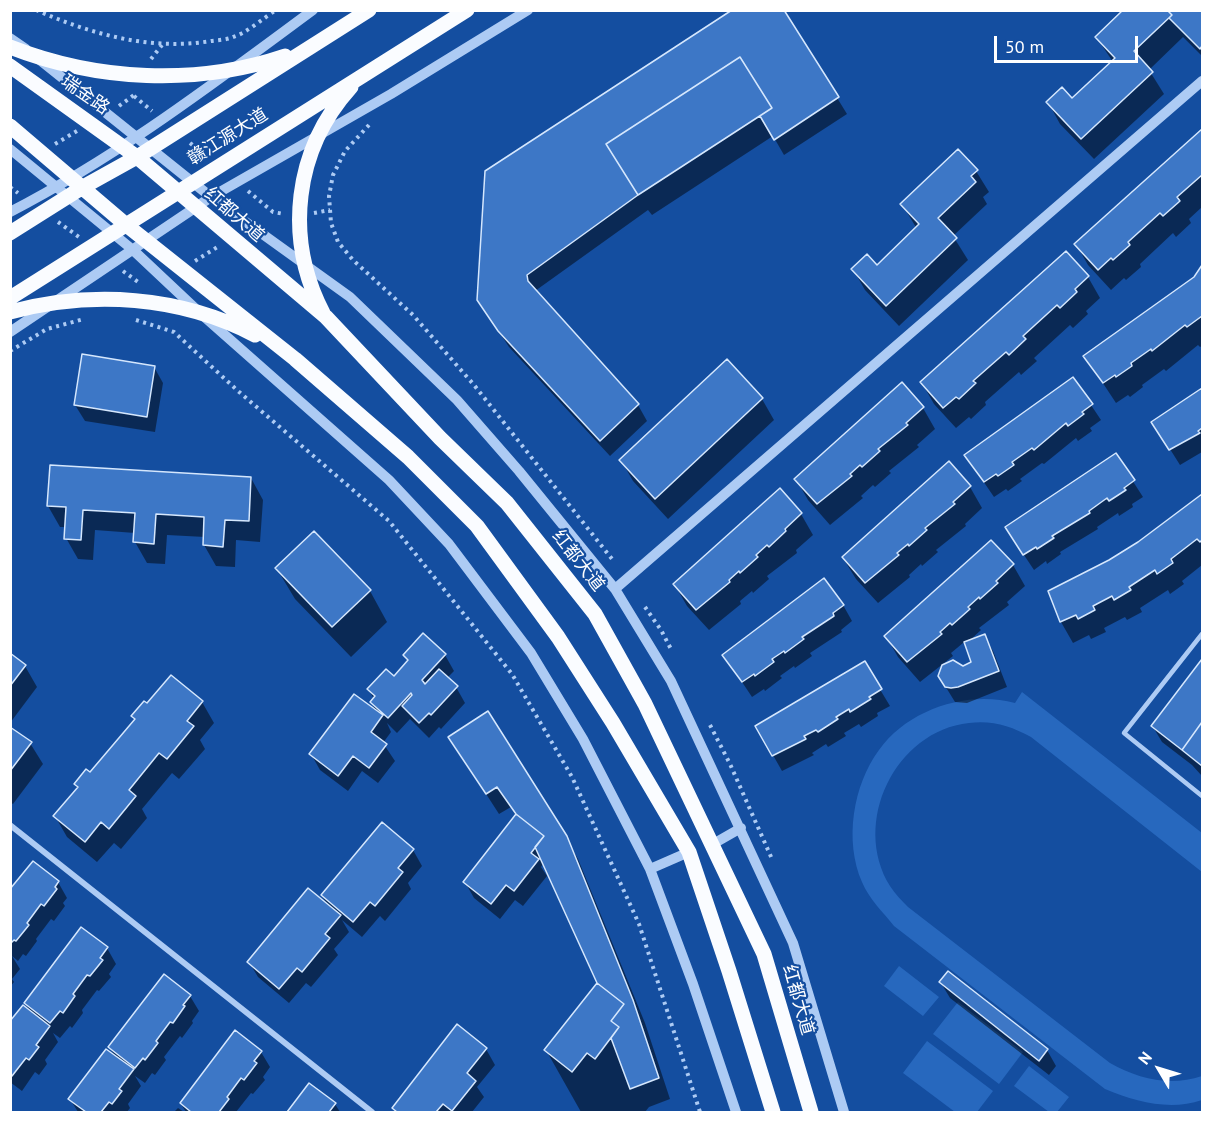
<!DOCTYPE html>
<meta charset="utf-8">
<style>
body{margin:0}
#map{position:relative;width:1213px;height:1123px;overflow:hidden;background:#144ea0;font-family:"PT Sans",sans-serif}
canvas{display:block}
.frame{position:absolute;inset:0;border:12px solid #fff;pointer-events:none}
.north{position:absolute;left:1129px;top:1039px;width:60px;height:60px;-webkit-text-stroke:4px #144ea0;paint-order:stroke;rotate:308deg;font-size:16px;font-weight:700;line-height:24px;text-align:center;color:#fff}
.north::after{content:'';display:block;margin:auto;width:21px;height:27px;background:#fff;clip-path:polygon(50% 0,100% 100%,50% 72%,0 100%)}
.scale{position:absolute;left:994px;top:36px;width:144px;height:27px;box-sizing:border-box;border:3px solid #fff;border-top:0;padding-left:8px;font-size:18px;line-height:21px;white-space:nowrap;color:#fff;-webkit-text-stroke:4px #144ea0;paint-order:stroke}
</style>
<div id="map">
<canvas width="1213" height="1123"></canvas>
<div class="frame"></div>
<div class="north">N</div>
<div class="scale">50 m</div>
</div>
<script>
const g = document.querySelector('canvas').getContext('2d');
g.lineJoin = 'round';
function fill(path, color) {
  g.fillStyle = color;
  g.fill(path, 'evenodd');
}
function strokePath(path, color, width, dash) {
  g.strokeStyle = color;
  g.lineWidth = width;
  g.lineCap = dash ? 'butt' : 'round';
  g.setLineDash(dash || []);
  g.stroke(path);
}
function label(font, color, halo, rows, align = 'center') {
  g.font = font + ' "PT Sans","Noto Sans SC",sans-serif';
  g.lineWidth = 4.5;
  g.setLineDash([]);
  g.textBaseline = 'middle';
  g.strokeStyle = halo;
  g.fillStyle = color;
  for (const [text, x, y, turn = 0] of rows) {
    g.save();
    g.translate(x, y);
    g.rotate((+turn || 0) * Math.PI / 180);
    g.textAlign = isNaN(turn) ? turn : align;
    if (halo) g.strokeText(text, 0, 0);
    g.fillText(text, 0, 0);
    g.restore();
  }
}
fill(new Path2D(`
 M1022,692L1202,833V872L1031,737C1011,726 992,720 969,723C895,731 851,823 890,886C895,894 902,901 908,907L1110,1063C1139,1079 1170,1087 1202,1076V1100C1170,1111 1136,1102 1105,1089L894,926C883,912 869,899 862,882C844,841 853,785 879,750C908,709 968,690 1015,703Z
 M899,966L939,997L923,1016L884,986Z
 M958,1002L1023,1052L999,1084L933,1034Z
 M927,1041L993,1091L977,1112H955L903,1073Z
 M1029,1066L1069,1097L1057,1112H1049L1014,1086Z`), '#2768be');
fill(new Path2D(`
 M783,10L847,114L784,155L773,136L652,215L648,210L535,291L638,405L647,421L610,456L509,347L478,300Z
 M1126,10H1202V56L1183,37L1149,70L1164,94L1094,159L1060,124L1048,102L1072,100L1113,62L1097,38Z
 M1202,131V207L1189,219L1191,223L1176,237L1173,233L1140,264L1141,267L1126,280L1124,278L1111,290L1088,265L1076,244Z
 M976,171L989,192L983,197L987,204L953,236L968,260L899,326L865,290L853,269L877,267L917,229L902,204Z
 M1066,253L1088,277L1100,298L1086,311L1088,314L1073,328L1070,325L1034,358L1037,361L1021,375L1019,372L985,402L986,405L971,419L969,417L956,428L934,404L922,383Z
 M1202,268V346L1200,347L1198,345L1166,371L1164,369L1142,385L1143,387L1130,397L1128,395L1116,403L1085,356L1195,278Z
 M727,361L762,399L774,420L668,519L633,481L621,460Z
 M154,367L163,383L155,432L85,421L75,405Z
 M1202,389V452L1180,465L1153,422Z
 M1091,405L1101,420L1090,428L1092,431L1078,441L1076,438L1044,464L1042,463L1020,479L1022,481L1008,491L1006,489L994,497L966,456Z
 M923,408L935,429L917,445L919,447L889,471L891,473L875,487L873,485L861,496L863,498L830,525L808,500L796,479Z
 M1116,455L1143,497L1132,504L1133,507L1119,516L1118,513L1097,527L1098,529L1060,552L1061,554L1047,564L1046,561L1034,570L1016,543Z
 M949,463L970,487L982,508L965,524L966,526L936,550L938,552L922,566L921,564L909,575L910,577L878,603L856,579L843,558Z
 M251,478L263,500L260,542L236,540L235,567L216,566L204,545L205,537L167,535L165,564L147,563L135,542V533L95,530L93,560L78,559L66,538V527H60L48,506Z
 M1202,496V565L1182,581L1184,584L1170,594L1168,590L1140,608L1142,612L1127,620L1125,617L1104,628L1106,632L1091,639L1089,635L1073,643L1061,622L1050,592L1110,562L1139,544Z
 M801,514L813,535L796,550L797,553L767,576L769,579L753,593L752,591L740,601L741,604L709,630L687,606L675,585Z
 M1013,565L1025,586L1007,602L1009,605L979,628L981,630L969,641L984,636L993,651L1007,687L967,703L955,702L939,676L973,663L966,644L963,643L951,653L953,656L920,682L898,657L886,636Z
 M277,569L370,591L387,622L351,657L295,599Z
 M843,605L852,621L841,630L842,632L810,653L812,656L795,668L794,666L780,676L782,678L765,691L764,689L752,697L724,655Z
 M10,655L25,666L37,687L10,723Z
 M405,655H445L454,671L447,678L456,687L465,703L441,729L439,727L429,738L410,719L397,733L387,723L391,732L383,743L395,761L378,783L362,771L348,791L320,770L311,754L378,714L371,702L374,699L369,690L394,679L409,662Z
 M1202,661V776L1192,765L1162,742L1153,727Z
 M864,663L890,706L877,713L878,716L861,727L859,724L844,733L846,736L828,747L826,744L812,753L814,755L782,771L757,727Z
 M202,702L214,723L200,740L205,749L179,779L172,773L142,809L147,818L121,849L114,843L97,862L67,837L55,816L78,789L75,784L90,774L135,720L133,716L147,705Z
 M10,728L30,743L43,764L13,804L10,802Z
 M450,738L565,837L578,859L645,1023L670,1099L649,1107L645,1112H581L546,1050L598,983L544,863L541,867L547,876L523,906L515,900L500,919L474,898L465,882L516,816L511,807L499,814Z
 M413,850L422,866L408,883L411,889L385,921L380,916L362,937L342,920L349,932L334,949L338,955L311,987L306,983L289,1003L258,977L249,962L329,907L322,896Z
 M58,882L67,898L63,903L65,906L54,921L51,919L36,939L37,941L26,956L23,954L18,961L12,956L20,969L12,979L14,982L10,987V891Z
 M107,948L116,964L109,974L111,977L99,991L97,990L82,1010L83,1013L72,1028L70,1026L60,1038L53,1033L58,1042L45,1060L47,1064L39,1075L35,1072L22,1091L10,1082V1024L31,1013L25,1003Z
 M941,983L1047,1050L1056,1066L1049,1075L950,998Z
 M190,996L199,1011L192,1021L193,1023L182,1038L180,1036L164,1057L166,1060L155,1075L152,1073L145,1083L135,1076L141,1086L128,1104L130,1108L127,1112H78L70,1099L116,1058L110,1048Z
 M486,1049L495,1065L477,1087L484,1097L472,1112H396L393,1108Z
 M261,1052L270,1067L263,1077L265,1080L253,1094L251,1093L236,1112H186L181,1104Z
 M310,1085L335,1104L340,1112H288Z
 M178,1108L184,1112H174Z`), '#0007');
const building = new Path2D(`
 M732,10H784L839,97L774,140L760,116L772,108L740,57L606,144L638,195L527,275L528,281L639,404L600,441L498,331L477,300L485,171Z
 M1123,10H1167L1172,15L1134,51L1153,72L1081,139L1046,102L1062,87L1072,98L1115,58L1095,37Z
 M1167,10H1202V46L1200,49L1169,18L1172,15Z
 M740,57L772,108L638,195L606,144Z
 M1202,129V175L1177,197L1180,201L1163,216L1160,213L1128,242L1130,245L1113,260L1111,258L1098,270L1074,244Z
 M958,149L978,170L971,176L976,182L938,218L957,238L886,306L851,269L867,254L877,265L919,224L900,204Z
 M1066,251L1089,276L1075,289L1077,292L1060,308L1057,305L1023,336L1026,339L1009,355L1006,352L973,381L976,383L959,399L956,397L943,408L920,382Z
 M1202,265V316L1187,327L1185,325L1152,351L1151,349L1131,363L1132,366L1116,377L1115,375L1103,383L1083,356L1194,277Z
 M82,354L155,366L147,417L74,405Z
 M727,359L763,398L655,499L619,460Z
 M1073,377L1093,404L1082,412L1084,414L1068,426L1066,423L1034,450L1032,448L1012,462L1014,465L998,476L996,474L984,482L964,455Z
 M902,382L924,407L906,423L908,425L878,449L880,451L862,467L860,465L850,474L852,476L817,504L794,479Z
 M1202,388V428L1198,431L1200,433L1169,450L1151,422Z
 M1116,453L1135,480L1124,488L1126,490L1109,501L1107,498L1089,511L1090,513L1052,536L1054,538L1037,549L1036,547L1023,555L1005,527Z
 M949,461L971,486L953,502L955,504L925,528L927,530L909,546L908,544L897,553L899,555L865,583L842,557Z
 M50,465L251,477L249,521L225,520L223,547L203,545L204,517L156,514L154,544L133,542L135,513L83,510L81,540L64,539L66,507L47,506Z
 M780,488L802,513L785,529L786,531L769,547L767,545L756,555L758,557L740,573L739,571L729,580L730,582L696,610L673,584Z
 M1202,494V540L1200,542L1197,539L1171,559L1173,563L1157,574L1155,570L1129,587L1131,590L1114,600L1112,596L1093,606L1095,610L1078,619L1076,615L1060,622L1048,591L1109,560L1138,542Z
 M314,531L371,590L332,627L275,568Z
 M991,540L1014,564L996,581L998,583L980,599L979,597L968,607L970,609L952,625L950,623L940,632L942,634L907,662L884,636Z
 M824,578L844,605L833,613L834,616L802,637L804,639L785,653L784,651L772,659L774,662L755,676L754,674L742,682L722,655Z
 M423,633L446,654L422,680L425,684L439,669L458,686L431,715L429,713L419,723L402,706L412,695L411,693L388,718L370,702L375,696L367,689L386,669L394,676L408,660L403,655Z
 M985,634L999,671L958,687L951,688L945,687L938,676L942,665L953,660L963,666L971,662L964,642Z
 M10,653L26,665L10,686Z
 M1202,659V722L1182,750L1151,726Z
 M865,661L882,689L869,697L871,699L850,712L849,709L836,717L838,719L818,732L816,730L804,736L806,739L772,756L755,726Z
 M171,675L203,701L187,721L194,726L167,759L159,753L129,790L136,796L109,829L101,822L85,842L53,816L78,787L74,784L86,769L90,772L135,719L131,716L144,701L147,703Z
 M354,694L383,715L371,732L387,744L369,768L353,756L338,776L309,754Z
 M488,711L567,836L633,1000L659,1078L630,1089L611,1038L619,1027L611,1021L624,1004L597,983L535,847L544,836L516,814L497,787L486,794L448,737Z
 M1202,722V766L1182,750Z
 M10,727L32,742L10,771Z
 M516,814L544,836L531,853L539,859L514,891L506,885L491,904L463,882Z
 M382,822L414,849L398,868L403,872L375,906L370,902L353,922L321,895Z
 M33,861L59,881L55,887L57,889L44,906L41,904L27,923L29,925L16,941L14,940L10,944V889Z
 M308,888L341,915L325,934L330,938L302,972L297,968L279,989L247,962Z
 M81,927L108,947L100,958L103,960L90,976L87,975L73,994L75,996L63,1013L60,1011L50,1023L24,1003Z
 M948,971L1048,1049L1039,1061L939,982Z
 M164,974L191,995L183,1005L185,1006L173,1023L170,1022L156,1041L158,1043L145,1060L143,1058L135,1068L108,1047Z
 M597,983L624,1004L611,1021L619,1027L595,1059L587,1053L572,1072L544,1050Z
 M23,1005L50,1026L36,1045L39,1047L29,1060L26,1058L12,1076L10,1075V1021Z
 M457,1024L487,1048L467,1073L476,1081L452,1111L443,1104L436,1112H397L392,1108Z
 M235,1030L262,1051L254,1061L257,1063L244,1080L241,1078L227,1097L229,1099L219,1112H191L180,1103Z
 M106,1049L134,1069L119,1089L122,1091L112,1104L109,1102L101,1112H86L68,1099Z
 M309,1083L336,1103L329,1112H287Z`);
fill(building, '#3d77c6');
strokePath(building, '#d5e7fd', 1.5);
strokePath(new Path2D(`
 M36,10C91,34 150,51 211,41C218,40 226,40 233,37C245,34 265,17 276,10
 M151,59L162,45
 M134,96L152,111
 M119,106L134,95
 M369,125L345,151L333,175L329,196L331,223L338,242L353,260L413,315L474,385L612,559
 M190,143L205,155
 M55,144L77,131
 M10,187L18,193
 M248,191L273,212L284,214
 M314,213L330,210
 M58,222L79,237
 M195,261L219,246
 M123,271L141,284
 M136,320L174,332L238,391L389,521L512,674L572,777L639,924L700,1112
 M10,351L47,329L84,319
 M645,607L661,630L672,651
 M710,725L730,764L772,859`), '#adcbf4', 4, [3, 4.5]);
strokePath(new Path2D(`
 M1202,634L1124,733L1202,796`), '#adcbf4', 4.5);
strokePath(new Path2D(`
 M10,825L372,1112`), '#adcbf4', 6);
strokePath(new Path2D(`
 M10,38L26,49
 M40,60L211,197L350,297L457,400L519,471L615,589L671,681L793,943L844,1112
 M10,149L133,250L200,313L389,480L449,544L531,653L583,739L650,869L693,984L736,1112
 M10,212C120,155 214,83 313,10
 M10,332L211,197L391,94L528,10
 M615,589L1202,81
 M713,844L741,828
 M650,869L689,852`), '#adcbf4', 10);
strokePath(new Path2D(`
 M10,47C97,81 196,86 285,56
 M10,66L137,157L326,317L440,438L507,503L595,614L645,704L764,954L811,1112
 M10,126L125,224L295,359L408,457L477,526L558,637L613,723L689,852L729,971L773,1112
 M10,233L83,187L137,157L369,10
 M10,298L467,10
 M10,312C92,290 180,296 255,335
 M323,313C284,238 294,150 351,87`), '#fafcff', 15);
label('18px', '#fff', '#144ea0', [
 ["瑞金路",85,95,35],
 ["赣江源大道",228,137,-32],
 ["红都大道",234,215,41],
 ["红都大道",578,561,52],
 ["红都大道",798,1000,74]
]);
</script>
